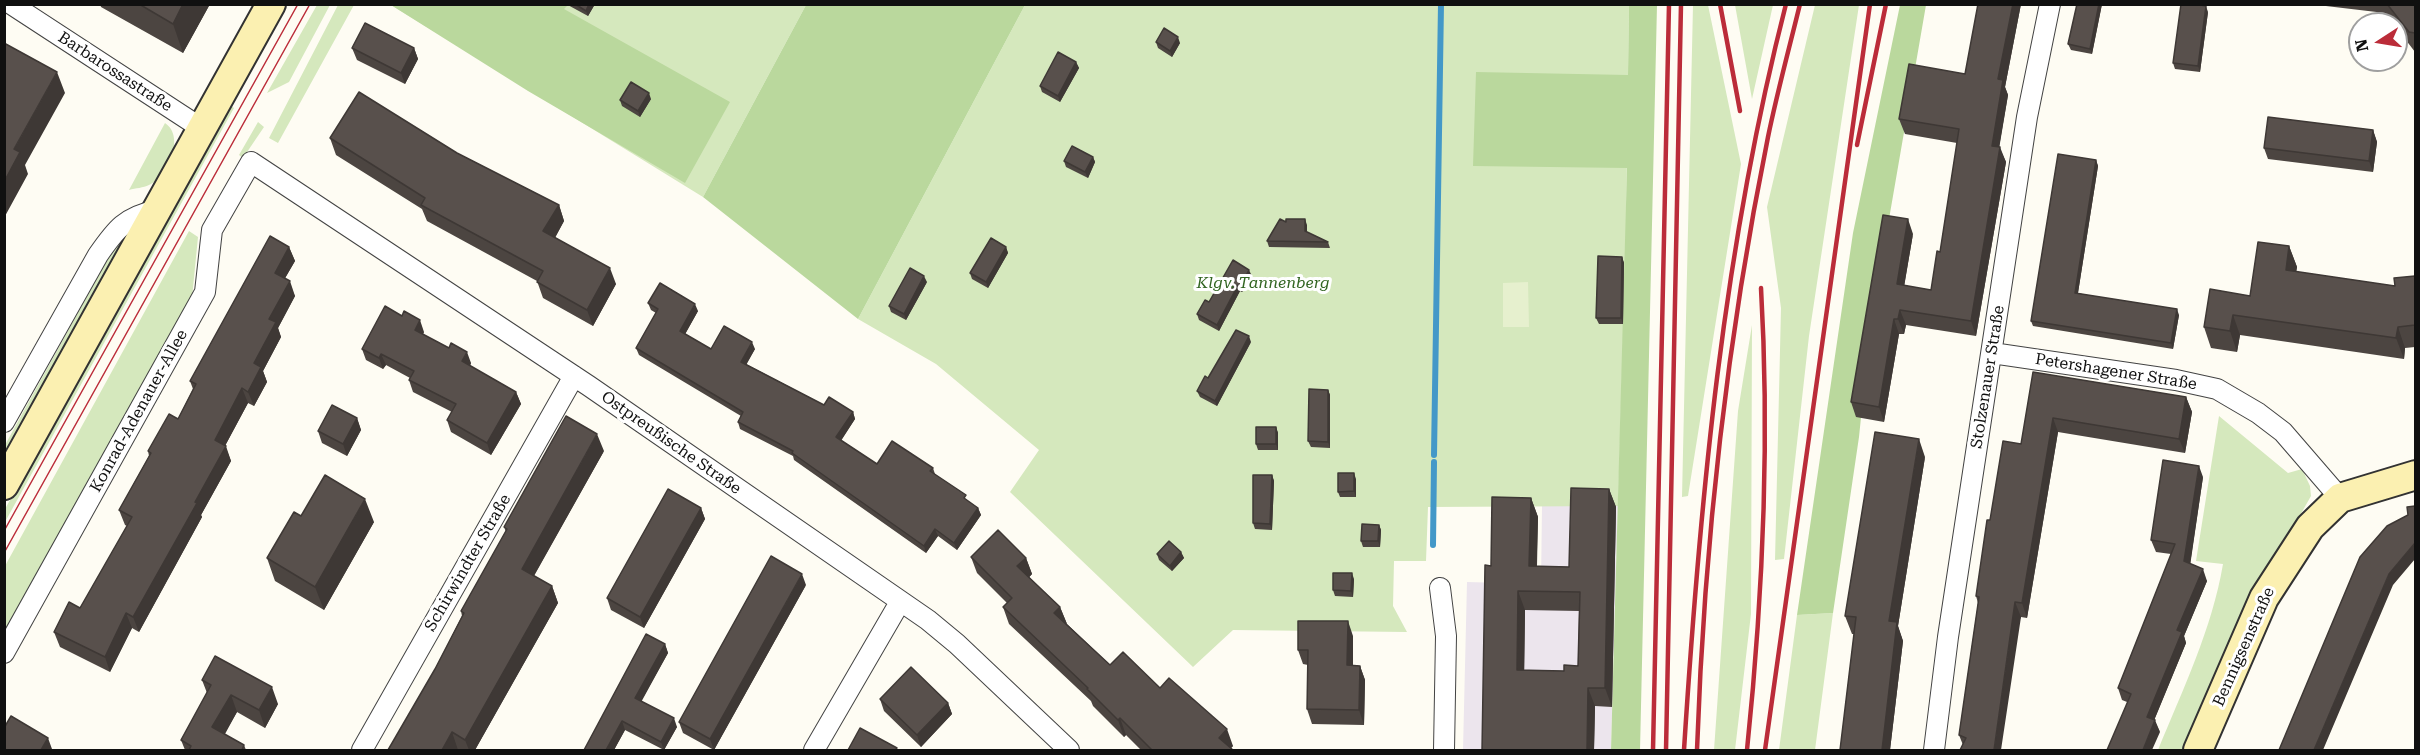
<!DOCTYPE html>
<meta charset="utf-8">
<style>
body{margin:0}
#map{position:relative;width:2420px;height:755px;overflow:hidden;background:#fefcf3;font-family:"Roboto Serif",serif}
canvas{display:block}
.frame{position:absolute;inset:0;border:6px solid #101010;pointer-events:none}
.north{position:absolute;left:2348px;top:12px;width:60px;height:60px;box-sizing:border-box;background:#fff;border:2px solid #9f9f9f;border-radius:50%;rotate:258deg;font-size:16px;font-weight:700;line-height:24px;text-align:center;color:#101010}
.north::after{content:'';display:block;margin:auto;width:21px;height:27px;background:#bb2c39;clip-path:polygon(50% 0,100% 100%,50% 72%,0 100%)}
</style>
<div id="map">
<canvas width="2420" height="755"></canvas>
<div class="frame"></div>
<div class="north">N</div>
</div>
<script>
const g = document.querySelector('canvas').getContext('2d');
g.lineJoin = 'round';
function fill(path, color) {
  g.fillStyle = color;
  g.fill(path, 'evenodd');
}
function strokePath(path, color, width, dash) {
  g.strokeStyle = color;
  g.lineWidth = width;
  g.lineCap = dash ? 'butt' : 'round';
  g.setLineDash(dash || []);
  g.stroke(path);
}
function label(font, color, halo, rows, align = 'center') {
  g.font = font + ' "Roboto Serif",serif';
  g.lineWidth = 6;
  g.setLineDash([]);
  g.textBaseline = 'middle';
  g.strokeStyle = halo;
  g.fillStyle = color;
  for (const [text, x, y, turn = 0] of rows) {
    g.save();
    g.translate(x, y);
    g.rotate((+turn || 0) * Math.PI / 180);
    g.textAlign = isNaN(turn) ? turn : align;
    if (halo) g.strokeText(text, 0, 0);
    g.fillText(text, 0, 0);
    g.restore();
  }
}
fill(new Path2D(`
 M1542,506H1618L1611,750H1463L1467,582L1541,584Z`), '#ece5ed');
fill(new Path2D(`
 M317,5H330L289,82L267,93Z
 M338,5H354L278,143L269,138Z
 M391,5H806L703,197Z
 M1025,5H1629L1626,236L1618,506L1428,507L1426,561H1394L1393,606L1407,632L1233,630L1193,667L1010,492L1039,450L936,364L858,319Z
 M1693,5H1708L1741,164L1688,496L1682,497Z
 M1735,5H1773L1752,99Z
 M1815,5H1859L1809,336L1784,559L1775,560L1781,308L1767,207Z
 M230,105L234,108L5,522V509Z
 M258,122L264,127L243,158L239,155Z
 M165,123C186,137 167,177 149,185C143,188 136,188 129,190Z
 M189,231L198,237L192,298L5,638V566Z
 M125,236L127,237L5,459V445L106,262Z
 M1752,325L1751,614L1735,750H1714L1738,411Z
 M2219,416L2288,473L2302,469L2310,486L2311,496L2242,617L2184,750H2158C2183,689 2212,629 2223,564L2196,561Z
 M1833,613L1815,750H1779L1797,615Z`), '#d5e8bd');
fill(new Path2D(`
 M391,5H568L564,9L730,102L685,183L528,91Z
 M806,5H1025L858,319L703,197Z
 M1629,5H1657L1640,750H1611L1627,168L1473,166L1476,72L1628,75Z
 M1900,5H1926L1870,329L1859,437L1833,613L1797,615L1853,233Z`), '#bad89d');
fill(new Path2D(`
 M1528,282L1529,327H1503V283Z`), '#e6f0ce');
strokePath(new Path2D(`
 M1434,455L1441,4
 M1433,545L1434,462`), '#4398c8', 6);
const street = new Path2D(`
 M11,4L201,128
 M1992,353L2176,380L2217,389L2258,413L2283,432L2340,498
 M4,422L98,255C116,229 125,217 157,210
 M1440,588L1446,636L1444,750
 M4,653L205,292L212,230L251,162L589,386L928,620L957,644L1069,750
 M362,750L574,376
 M814,750L900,602
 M1934,750L1948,637L2027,117L2050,4`);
const secondary = new Path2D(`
 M4,485L271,4
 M2198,750L2264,598L2310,527L2340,498L2416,475`);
strokePath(street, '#434343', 22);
strokePath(secondary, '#323232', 32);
strokePath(street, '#fff', 20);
strokePath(secondary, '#fbf0b1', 28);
strokePath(new Path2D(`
 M4,531L298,4
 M4,553L310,4`), '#bb2c39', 1.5);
strokePath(new Path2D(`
 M1720,4L1740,111
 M1857,145L1886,4
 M1653,750L1669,4
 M1666,750L1681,4
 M1684,750C1700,500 1723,249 1786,4
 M1697,750C1704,545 1727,339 1768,137C1777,93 1789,49 1800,4
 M1747,750C1763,596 1770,443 1761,288
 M1765,750L1870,4`), '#bb2c39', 4.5);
fill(new Path2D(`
 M100,4H210L183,53L101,7Z
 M566,4H595L588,16Z
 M1978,4H2021L2005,87L2008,95L1999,147L2006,162L1976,336L1906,325L1904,334H1899L1884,422L1856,417L1851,402L1913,234L1904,286L1931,290L1940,252L1957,143L1905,134L1899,119L1965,74Z
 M2077,4H2102L2092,54L2071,50L2068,44Z
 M2309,4H2415V52L2396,27V24H2393L2385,13Z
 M2208,12L2200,72L2175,69L2173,63Z
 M1156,42L1180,43L1172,57L1158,48Z
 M352,48H414L418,59L405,84L357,60Z
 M1076,62L1079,68L1060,102L1042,92L1040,86Z
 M651,99L640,117L622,106L620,100Z
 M2373,130L2377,142L2373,172L2268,159L2264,148Z
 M330,138L457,153L559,205L564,221L555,238L616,284L593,326L543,298L537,281L427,221L422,209L336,155Z
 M1093,157L1095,162L1088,178L1066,167L1064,161Z
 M2096,160L2098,166L2078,293L2179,315L2173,349L2033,326L2031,321Z
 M1286,222L1307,225V232L1328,242L1330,248L1269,247L1267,241Z
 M2289,246L2297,267L2296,272L2395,286L2415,276V347L2405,348L2404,359L2240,335L2237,352L2211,348L2204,327L2250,296Z
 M289,247L295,261L285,278L295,296L278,328L281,337L263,371L267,382L254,406L248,403L225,446L231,461L201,515L202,517L139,632L132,628L110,672L60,647L54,632L80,608L127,526L125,525L119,510L149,456L148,451L178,419L193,389L190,381Z
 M1006,247L1008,253L988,288L972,279L970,273Z
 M1622,257L1624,263L1623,324H1599L1596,318Z
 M1252,276L1242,292L1240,291L1219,331L1199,320L1197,314L1209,302Z
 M927,282L906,320L891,312L889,306Z
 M648,303L698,311L685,334L711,349H755L746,364L824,405L853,412L855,419L841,440L877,464L933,468L935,474L968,501L978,508L981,515L957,550L938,536L926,553L794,460L793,456L740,429L738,422L741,416L639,355L636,348L656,313L651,310Z
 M424,332L423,334L471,363L470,366L516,392L521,404L491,455L451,432L447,420L452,412L413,392L409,380L410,378L386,365L383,369L366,360L362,349Z
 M1251,342L1217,406L1200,397L1197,391L1208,378Z
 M2033,372L2186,397L2192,412L2185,453L2058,432L2027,618L2021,617L1963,745L1959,735L1978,603L1976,596L2021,444Z
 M1328,390L1330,395V448L1311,447L1308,441Z
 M357,418L361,430L347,456L322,443L318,431Z
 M1276,427L1278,433V450H1258L1256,444Z
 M604,451L534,576L552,586L558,603L475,750H388L435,669L462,616L461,611L506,532L504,527Z
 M1925,457L1898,626L1903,641L1890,750H1840L1854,634H1852L1845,616Z
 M1272,475L1274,481L1272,530L1255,529L1253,523Z
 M2203,477L2190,564L2207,581L2184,636L2186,643L2154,720L2160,732L2127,702L2122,700L2118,688L2171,554L2156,552L2151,540Z
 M1356,479V497H1340L1338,492Z
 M1609,489L1616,507L1612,707L1595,706L1594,750H1482L1491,566L1531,498L1538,517L1537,566L1569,567ZM1525,610L1579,611L1578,666L1564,671L1524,670Z
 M701,508L705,519L644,628L611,610L607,598Z
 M301,516L374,522L324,610L275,581L267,558Z
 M1379,525L1381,530L1380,547H1363L1361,541Z
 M1181,552L1184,558L1172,571L1159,560L1157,554Z
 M971,557L1026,558L1032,574L1029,577L1060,607L1067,624L1110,665L1160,688L1233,746L1231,748L1233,750H1141L1126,735L1124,737L1093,706L1091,701L1009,624L1003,607L1007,603L977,573Z
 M1354,579L1353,597L1335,596L1333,590Z
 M806,585L714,750L683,733L679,722Z
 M1353,636V665L1360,666L1365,680L1364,725L1312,724L1307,709L1308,665L1303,664L1298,650Z
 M665,644L668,653L641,701L677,727L664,750L625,730L614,750H584Z
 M202,680L278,704L265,728L237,712L224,734L244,745L246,750H185L181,740L207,693Z
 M880,699L948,703L952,714L921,747L884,711Z`), '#4c4541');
fill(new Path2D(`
 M183,4H210L183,53L173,24Z
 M589,4H595L588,16L586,11Z
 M2013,4H2021L2005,87L2008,95L1997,161L1992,146L1998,79Z
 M2099,4H2102L2092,54L2090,49Z
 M2206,6L2208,12L2200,72L2198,66Z
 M1178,37L1180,43L1172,57L1170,51Z
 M414,48L418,59L405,84L401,73Z
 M1076,62L1079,68L1060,102L1058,96Z
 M57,72L65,93L25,165L28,174L4,218V182L14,149Z
 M649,93L651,99L640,117L638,111Z
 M2373,130L2377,142L2373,172L2369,161Z
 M2000,147L2006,162L1976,336L1971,321Z
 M1093,157L1095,162L1088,178L1085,172Z
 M2096,160L2098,166L2077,299L2075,293Z
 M559,205L564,221L549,248L543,231Z
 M1305,219L1307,225V237L1305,231Z
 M1908,219L1913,234L1902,299L1897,284Z
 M2289,246L2297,267L2293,291L2286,270Z
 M289,247L295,261L280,287L275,273Z
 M1006,247L1008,253L988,288L986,282Z
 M1622,257L1624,263L1623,324L1621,318Z
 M610,268L616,284L593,326L587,310Z
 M1249,270L1252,276L1242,292L1240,286Z
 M924,276L927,282L906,320L904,314Z
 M290,281L295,296L278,328L281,337L263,371L267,382L254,406L248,392L254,363L269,319Z
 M1238,285L1240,291L1219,331L1217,325Z
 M695,304L698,311L683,338L680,331Z
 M2177,309L2179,315L2173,349L2171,343Z
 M1900,310L1906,325L1904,334L1898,319Z
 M2233,315L2240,335L2237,352L2230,331Z
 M1894,319L1899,334L1884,422L1879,407Z
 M420,320L424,332L419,342L415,330Z
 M2398,327L2405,348L2404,359L2396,338Z
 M1249,336L1251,342L1217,406L1215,401Z
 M752,342L755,349L744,369L741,362Z
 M467,352L471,363L466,373L462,361Z
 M381,354L386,365L383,369L379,358Z
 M242,388L248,403L220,455L215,440Z
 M1328,390L1330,395V448L1328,442Z
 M516,392L521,404L491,455L487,443Z
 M2186,397L2192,412L2185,453L2179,439Z
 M853,412L855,419L839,444L836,437Z
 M357,418L361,430L347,456L343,444Z
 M2053,418L2058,432L2027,618L2022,603Z
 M1276,427L1278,433V450L1276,444Z
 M597,434L604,451L528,586L522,569Z
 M1919,439L1925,457L1898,626L1903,641L1890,750H1882L1889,621Z
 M226,446L231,461L201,515L202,517L139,632L133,617L195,502Z
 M2199,466L2203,477L2189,573L2184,561Z
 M1354,473L1356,479V497L1354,491Z
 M1272,475L1274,481L1272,530L1270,524Z
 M1609,489L1616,507L1612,707L1605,688Z
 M1531,498L1538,517L1536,585L1529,566Z
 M365,499L374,522L324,610L315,587Z
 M701,508L705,519L644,628L640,617Z
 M978,508L981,515L957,550L954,543Z
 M1379,525L1381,530L1380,547L1378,541Z
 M935,529L938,536L926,553L924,546Z
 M2415,543V559L2393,585L2323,750H2314L2389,574Z
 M1181,552L1184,558L1172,571L1170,566Z
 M1026,558L1032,574L1024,583L1017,566Z
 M2203,569L2207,581L2184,636L2186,643L2151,728L2147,717L2177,630Z
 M1352,573L1354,579L1353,597L1351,591Z
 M802,574L806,585L714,750L710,739Z
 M552,586L558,603L475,750H469L465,740Z
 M1518,591L1525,610L1524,689L1517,670Z
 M2015,602L2021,617L2001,750H1994Z
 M1060,607L1067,624L1054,613Z
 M126,613L132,628L110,672L105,657Z
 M1348,621L1353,636V680L1347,665Z
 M665,644L668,653L639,706L635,698Z
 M1360,666L1365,680L1364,725L1359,710Z
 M272,687L278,704L265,728L259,710Z
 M1588,688L1595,706L1594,750H1587Z
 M231,695L237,712L219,745L212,727Z
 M948,703L952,714L921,747L917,735Z
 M674,718L677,727L664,750L661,742Z
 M1120,718L1126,735L1124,737L1118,720Z
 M2155,720L2160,732L2152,750H2143Z
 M622,721L625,730L614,750H606Z
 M1227,729L1233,746L1229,750L1219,738Z
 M452,732L458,750H442Z
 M48,738L52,749V750H41Z`), '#3e3835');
const building = new Path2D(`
 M139,4H183L173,24Z
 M575,4H589L586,11Z
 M1978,4H2013L1998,79L2003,80L1992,146L2000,147L1971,321L1900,310L1898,319H1894L1879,407L1851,402L1883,215L1908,219L1897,284L1931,290L1937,251L1940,252L1959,129L1899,119L1909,64L1965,74Z
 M2077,4H2099L2090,49L2068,44Z
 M2181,4H2195L2206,6L2198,66L2173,63Z
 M2387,4H2415V33L2409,32Z
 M365,23L414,48L401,73L352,48Z
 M1164,28L1178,37L1170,51L1156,42Z
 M4,43L57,72L14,149L20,152L4,182Z
 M1058,52L1076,62L1058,96L1040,86Z
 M631,82L649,93L638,111L620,100Z
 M359,92L457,153L559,205L543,231L610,268L587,310L537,282L543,271L421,205L425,198L330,138Z
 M2268,117L2373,130L2369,161L2264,148Z
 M1072,146L1093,157L1085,172L1064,161Z
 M2058,154L2096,160L2075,293L2177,309L2171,343L2031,321Z
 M1280,219L1286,222V219H1305V231L1328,242L1267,241Z
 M270,236L289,247L275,273L290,281L269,319L276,322L254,363L261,367L248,392L242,388L215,440L226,446L195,502L197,503L133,617L126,613L105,657L54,632L69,602L80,608L132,517L119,510L151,453L148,451L169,414L178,419L196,384L190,381Z
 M991,238L1006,247L986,282L970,273Z
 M2258,242L2289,246L2286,270L2395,286L2394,278L2415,276V325L2398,327L2396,338L2233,315L2230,331L2204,327L2210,289L2250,296Z
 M1598,256L1622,257L1621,318H1596Z
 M1233,260L1249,270L1240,286L1238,285L1217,325L1197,314L1205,300L1209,302Z
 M910,268L924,276L904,314L889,306Z
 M660,283L695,304L680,331L711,349L724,326L752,342L741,362L824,405L829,397L853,412L836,437L877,464L892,441L933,468L930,471L966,495L964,498L978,508L954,543L935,529L924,546L792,453L793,451L738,422L743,412L636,348L658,309L648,303Z
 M385,306L402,316L404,311L420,320L415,330L449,348L451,343L467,352L462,361L516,392L487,443L447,420L456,404L409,380L414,371L381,354L379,358L362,349Z
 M1236,330L1249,336L1215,401L1197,391L1205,376L1208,378Z
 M2033,372L2186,397L2179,439L2053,418L2022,603L2015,602L1994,750H1960L1966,738L1959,735L1979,597L1976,596L1987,520H1990L2003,441L2021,444Z
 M1309,389L1328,390V442L1308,441Z
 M332,405L357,418L343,444L318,431Z
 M566,416L597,434L522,569L552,586L465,740L452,732L442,750H388L435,669L464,613L461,611L507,529L504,527Z
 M1256,427H1276V444H1256Z
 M1875,432L1919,439L1889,621L1897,622L1882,750H1840L1856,617L1845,616Z
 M2163,460L2199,466L2184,561L2203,569L2177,630L2182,632L2147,717L2155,720L2143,750H2107L2131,694L2118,688L2175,544L2151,540Z
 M1338,473H1354V491L1338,492Z
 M325,475L365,499L315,587L267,558L294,512L301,516Z
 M1253,475H1272L1270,524L1253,523Z
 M1571,488L1609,489L1605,688H1588L1587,750H1482L1485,565L1491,566L1492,497L1531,498L1529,566L1569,567ZM1518,591L1580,592L1578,666L1564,665V671L1517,670Z
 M668,489L701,508L640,617L607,598Z
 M2415,506V543L2389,574L2314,750H2279L2360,557L2387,526L2408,515L2407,507Z
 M1362,524L1379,525L1378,541H1361Z
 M998,530L1026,558L1017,566L1060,607L1054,613L1110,665L1123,652L1160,688L1169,678L1227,729L1219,738L1233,750H1152L1120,718L1118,720L1087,689L1088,688L1003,607L1012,598L971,557Z
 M1169,541L1181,552L1170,566L1157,554Z
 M771,556L802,574L710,739L679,722Z
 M1333,573H1352L1351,591L1333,590Z
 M1298,621H1348L1347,665L1360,666L1359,710L1307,709L1308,650H1298Z
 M646,634L665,644L635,698L674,718L661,742L622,721L606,750H584Z
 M215,656L272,687L259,710L231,695L212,727L244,745L242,750H189L191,746L181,740L211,685L202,680Z
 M911,667L948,703L917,735L880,699Z
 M11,716L48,738L41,750H4V728Z
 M860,728L897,748L895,750H848Z`);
fill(building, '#58504c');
strokePath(building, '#3e3835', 1.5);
label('16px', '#101010', '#fff', [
 ["Barbarossastraße",115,72,33],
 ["Petershagener Straße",2116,372,9],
 ["Stolzenauer Straße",1988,377,-81],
 ["Konrad-Adenauer-Allee",139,411,-61],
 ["Ostpreußische Straße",671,443,35],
 ["Schirwindter Straße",468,563,-60],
 ["Bennigsenstraße",2244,647,-66]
]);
label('italic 16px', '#326522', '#fff', [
 ["Klgv. Tannenberg",1263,283]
]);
</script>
